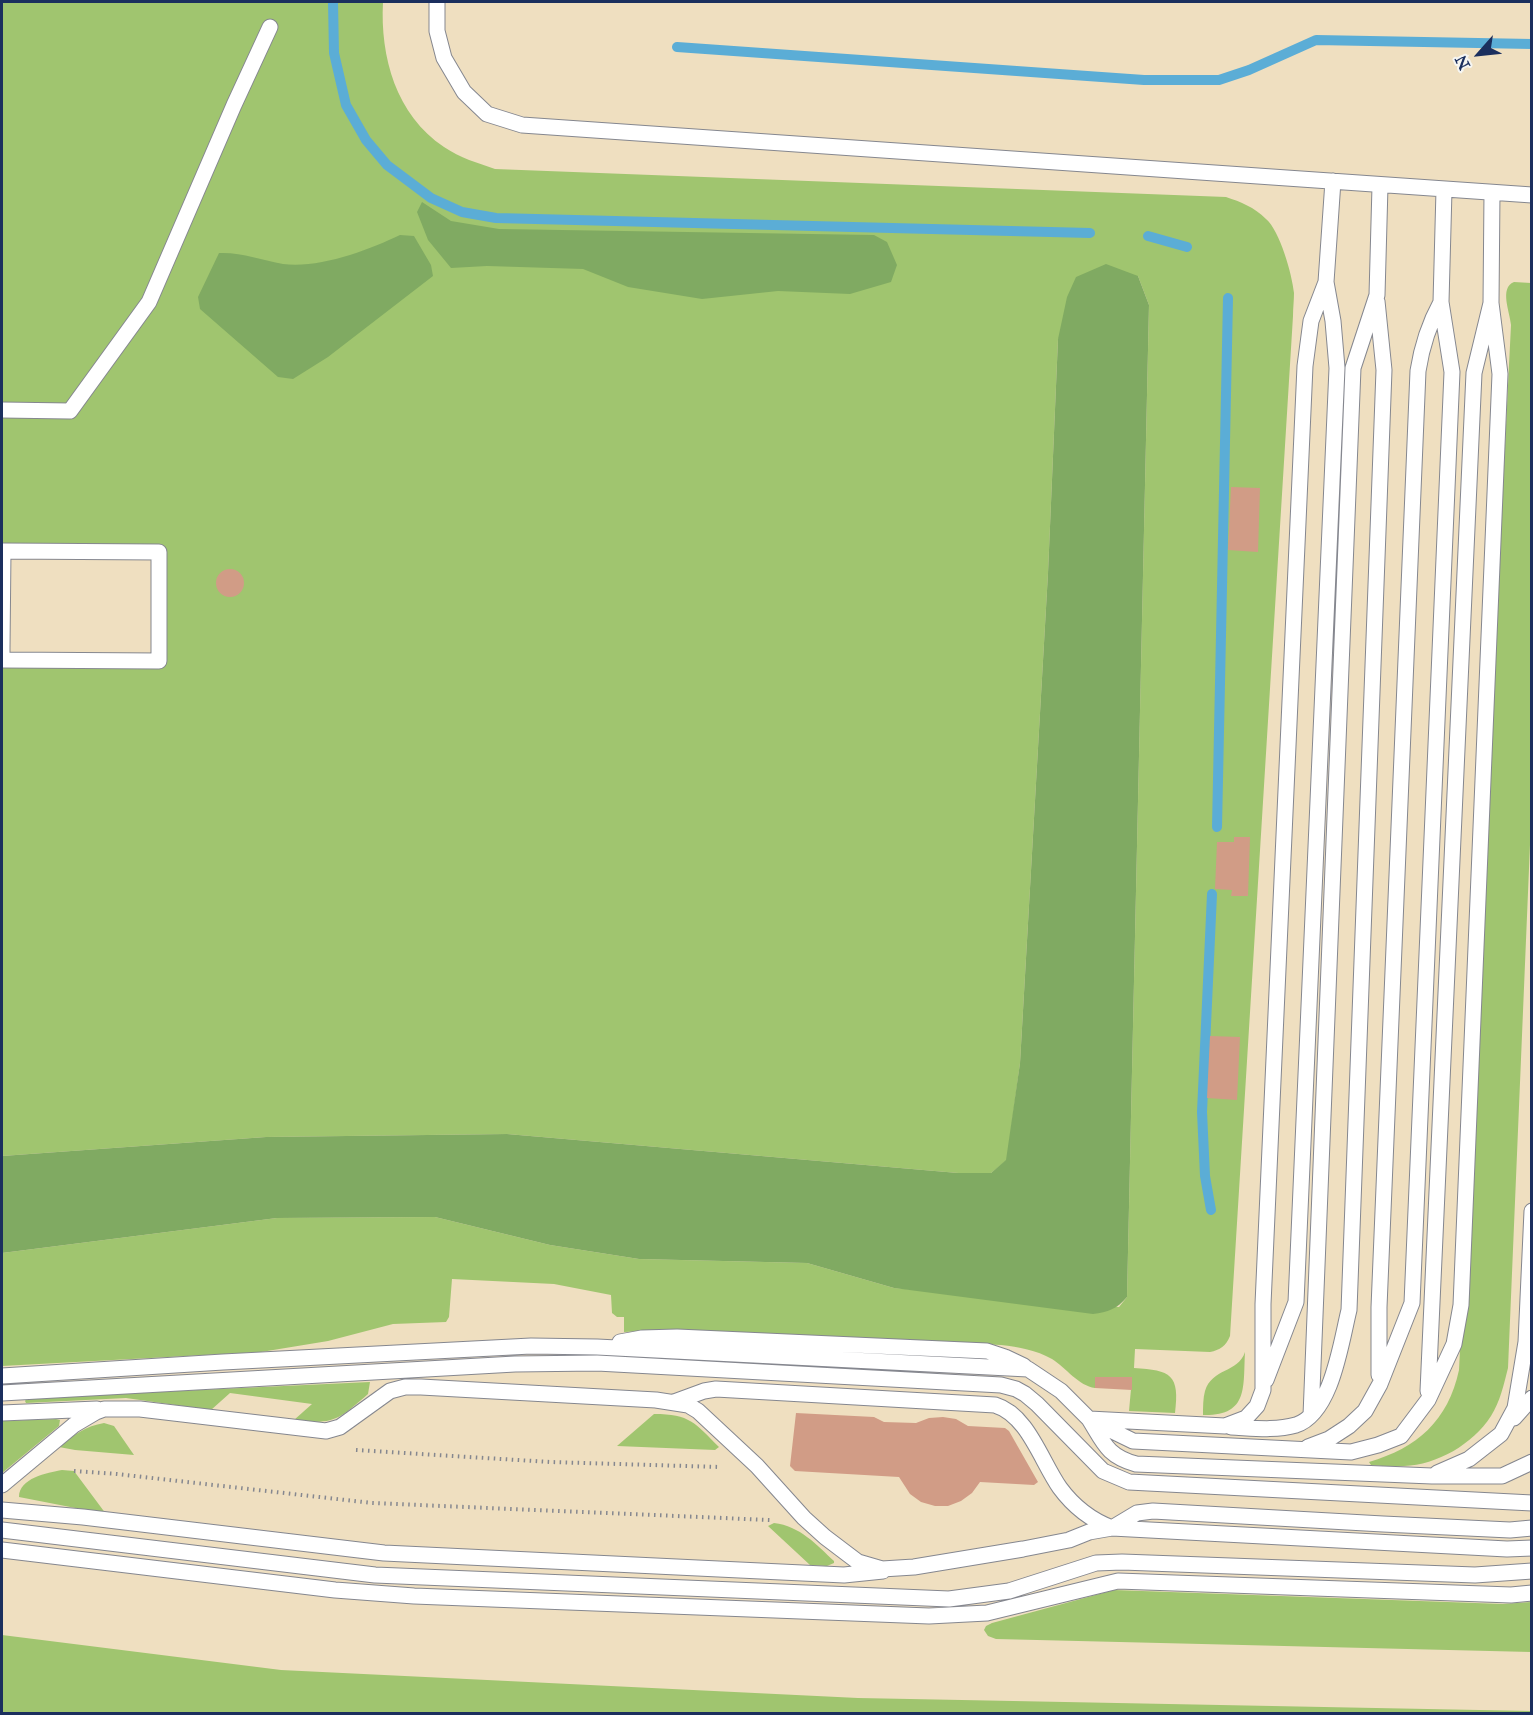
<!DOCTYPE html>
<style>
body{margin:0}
#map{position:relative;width:1533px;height:1715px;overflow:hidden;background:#efdfc0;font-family:"IM FELL Great Primer",serif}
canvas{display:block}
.frame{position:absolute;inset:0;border:3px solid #1b2f5e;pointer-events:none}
.north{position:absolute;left:1449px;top:24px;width:60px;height:60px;-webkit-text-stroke:4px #f6f6f2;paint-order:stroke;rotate:243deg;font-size:16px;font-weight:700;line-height:24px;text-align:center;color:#1b2f5e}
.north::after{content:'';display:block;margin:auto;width:21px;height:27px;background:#1b2f5e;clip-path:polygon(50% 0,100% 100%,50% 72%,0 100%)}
</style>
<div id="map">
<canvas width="1533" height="1715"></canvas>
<div class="frame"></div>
<div class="north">N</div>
</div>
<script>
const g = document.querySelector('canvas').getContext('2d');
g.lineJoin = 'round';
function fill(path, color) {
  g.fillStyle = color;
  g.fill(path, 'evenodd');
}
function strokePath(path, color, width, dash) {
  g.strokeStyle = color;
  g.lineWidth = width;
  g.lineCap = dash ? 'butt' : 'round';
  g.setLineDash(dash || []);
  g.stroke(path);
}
fill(new Path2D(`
 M2,2H383C380,57 396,115 444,147C460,158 478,163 495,169L1226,197C1241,202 1254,207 1266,219C1280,231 1292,274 1294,293C1294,300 1293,308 1293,316L1230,1336C1226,1346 1220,1350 1210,1352L1135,1349L1134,1368C1171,1370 1180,1375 1175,1413L1129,1411L1132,1378L1096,1377L1095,1388C1079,1386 1066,1368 1052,1359C1036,1350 1019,1347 1001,1345L662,1330L624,1332V1317H617L612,1313L611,1295L554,1284L452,1279L449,1317L446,1322L393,1324L328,1341L261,1352L2,1366V1253L277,1218L435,1217L550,1245L639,1259L807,1263L894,1288L1119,1307L1127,1297L1149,305L1138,276L1058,339L1048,573L1020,1063L1007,1160L991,1173H958L507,1134L266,1137L2,1156V648V659L158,661L159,552L3,551L2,648Z
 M1514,282L1531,283V821L1508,1368C1504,1384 1500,1402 1491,1416C1473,1444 1437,1465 1404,1466C1393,1467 1382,1466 1371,1465L1369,1462C1417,1448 1448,1421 1459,1370L1511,325C1510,312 1499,288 1514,282Z
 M1245,1352C1243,1387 1249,1416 1203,1415C1203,1407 1203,1398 1205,1391C1212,1368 1238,1373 1245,1352Z
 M370,1382L368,1394C338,1420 334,1425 294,1420L312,1404L230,1393L211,1410L126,1398L26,1403L25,1401L27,1398Z
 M654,1414C690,1414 695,1423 719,1447L715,1450L617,1446Z
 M56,1419L60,1420L59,1426L2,1473V1421Z
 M104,1423L114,1426L134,1455L75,1450L59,1447C73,1435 86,1426 104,1423Z
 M62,1470L74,1471L106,1514L19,1497C19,1478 47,1473 62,1470Z
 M774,1523C800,1526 817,1545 834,1561V1563L827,1566L810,1565L768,1526Z
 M1114,1590L1503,1604L1531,1602V1652L996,1639L988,1636L984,1630L986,1626L992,1623Z
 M2,1635L281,1670L858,1698L1531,1711V1713H2Z`), '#a0c56f');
fill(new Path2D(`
 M422,202L451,221L499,229L874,235L887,242L897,265L891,282L850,294L778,291L702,299L628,287L583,269L487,266L451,268L428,240L417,212Z
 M400,235L414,236L431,265L433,276L328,357L293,379L278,377L200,309L198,297L219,253C241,252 262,260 283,264C318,269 369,250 400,235Z
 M1106,264L1138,276L1149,305L1127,1297C1117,1309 1108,1312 1093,1314L894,1288L807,1263L639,1259L550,1245L435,1217L277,1218L2,1253V1156L266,1137L507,1134L958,1173H991L1006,1160L1020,1063L1048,573L1058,339L1067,297L1076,277Z`), '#80aa62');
strokePath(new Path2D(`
 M333,2L334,53L346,105L366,140L387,165L431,198L462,212L496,218L1090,233
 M677,47L1144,80H1219L1249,70L1316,40L1532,44
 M1148,236L1187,247
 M1217,827L1228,298
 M1211,1210L1205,1176L1202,1112L1212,894`), '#5badd6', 10);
fill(new Path2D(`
 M1231,487L1260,488L1258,552L1228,550Z
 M216 583a14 14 0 1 1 28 0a14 14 0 1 1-28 0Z
 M1234,837H1250L1248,896H1231L1232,890L1215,889L1217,842H1234Z
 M1210,1036L1240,1037L1237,1100L1207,1098Z
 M1095,1377H1132V1390L1095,1388Z
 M796,1413L874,1417L884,1422L916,1423L929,1418L943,1417L956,1419L968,1426L1005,1428L1009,1431L1038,1482L1034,1485L980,1482L972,1493L961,1501L948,1506H935L921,1502L910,1494L899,1477L795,1471L790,1466Z`), '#d19c86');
const lane = new Path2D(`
 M437,2V31L444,58L464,92L487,114L522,125L1532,195
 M2,410L70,411L149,302L234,105L270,27
 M2,648L3,551L159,552V661L2,660V648
 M620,1342L642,1338L677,1337L987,1351L1005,1357L1024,1366
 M1379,1375V1307L1418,371C1422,345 1429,324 1441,302
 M2,1376L223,1362L531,1346L597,1347L1028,1369L1061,1391L1089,1419L1225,1426L1246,1418L1257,1406L1263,1390V1304L1305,366L1311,321L1326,282
 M1266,1380L1296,1302L1337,368L1333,321L1326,282L1333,181
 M1428,1391L1474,373L1491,303L1492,193
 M2,1393L515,1364L597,1363L1001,1385L1016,1389L1025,1394L1037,1404L1103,1471L1129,1482L1532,1503
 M674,1402L704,1391L716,1389L995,1405C1028,1415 1041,1461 1060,1488C1074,1507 1091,1520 1112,1528L1137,1513L1153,1511L1383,1524L1510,1530L1532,1528
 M2,1413L97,1409
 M1311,1415L1353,368L1377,295L1380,186
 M1514,1418L1532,1398
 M1089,1419C1104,1443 1107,1456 1136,1464L1432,1476H1502L1532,1462
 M1096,1423L1133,1441L1351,1452L1378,1445L1401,1436L1428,1400L1454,1344L1461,1305L1500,374L1491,303
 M1231,1427C1253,1428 1275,1431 1296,1425C1332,1413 1341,1342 1349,1310L1384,370L1377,301
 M1308,1447L1329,1439L1349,1426L1365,1411L1380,1384L1412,1303L1452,372L1441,302L1444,190
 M1437,1473L1469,1459L1501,1434L1515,1408L1526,1342L1532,1211
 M2,1485L74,1425L96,1412L104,1409H140L326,1431L340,1427L390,1391L405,1387H421L656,1400L688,1405L698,1411L757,1466L804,1518L825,1537L858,1562L882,1569L914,1567L1023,1549L1069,1540L1089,1532L1112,1528L1507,1549L1532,1548
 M2,1510L83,1517L384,1553L844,1575L883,1571
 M2,1530L375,1575L949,1599L1009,1591L1096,1563L1122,1562L1475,1575L1532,1571
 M2,1550L335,1590L414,1596L929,1616L987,1613L1118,1581L1511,1595L1532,1593`);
strokePath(lane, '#85878f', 17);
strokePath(new Path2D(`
 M356,1450L550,1462L720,1467
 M74,1471L117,1474L372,1503L770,1520`), '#85878f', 4, [1.5, 4.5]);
strokePath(lane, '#fff', 15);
</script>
